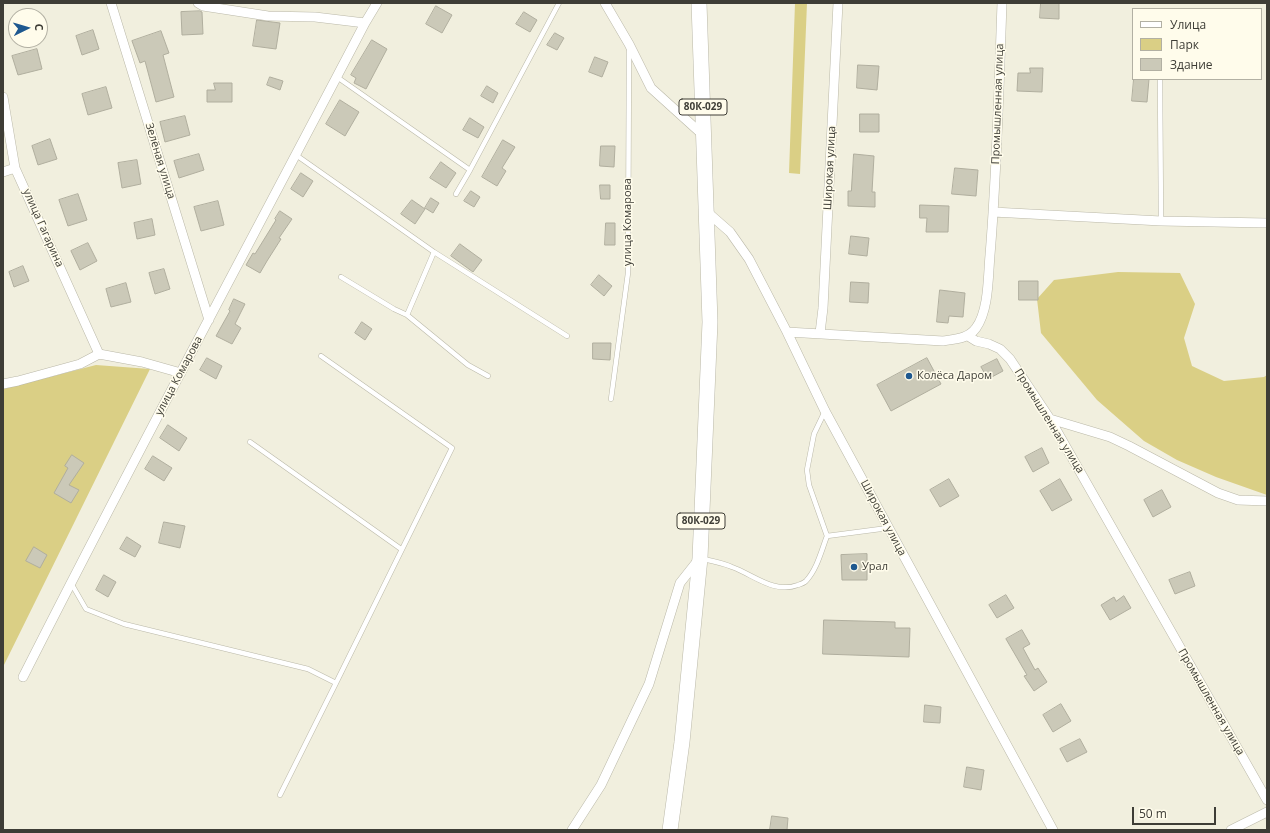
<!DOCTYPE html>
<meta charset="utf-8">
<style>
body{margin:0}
#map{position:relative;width:1270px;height:833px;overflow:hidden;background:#f1efde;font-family:"Open Sans",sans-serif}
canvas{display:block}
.frame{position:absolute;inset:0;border:4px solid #3e3d36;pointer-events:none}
.legend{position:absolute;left:1132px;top:8px;width:130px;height:72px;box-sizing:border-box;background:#fffceb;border:1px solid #b2b0a3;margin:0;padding:5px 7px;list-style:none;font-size:12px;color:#3e3d36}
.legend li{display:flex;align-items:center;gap:8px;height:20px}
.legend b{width:20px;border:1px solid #b2b0a3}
.north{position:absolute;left:8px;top:8px;width:40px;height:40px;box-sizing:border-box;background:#fffceb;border:1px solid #b2b0a3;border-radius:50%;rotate:85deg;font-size:11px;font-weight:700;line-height:16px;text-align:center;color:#3e3d36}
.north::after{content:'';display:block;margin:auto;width:14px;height:18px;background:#1e588f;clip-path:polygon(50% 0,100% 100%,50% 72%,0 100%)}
.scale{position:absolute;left:1132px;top:807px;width:84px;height:18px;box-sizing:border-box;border:2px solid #3e3d36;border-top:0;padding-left:5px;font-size:12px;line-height:14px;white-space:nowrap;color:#3e3d36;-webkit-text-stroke:3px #fffceb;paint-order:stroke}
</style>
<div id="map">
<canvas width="1270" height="833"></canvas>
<div class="frame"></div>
<ul class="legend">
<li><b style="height:5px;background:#fff"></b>Улица</li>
<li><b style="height:11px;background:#dacf85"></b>Парк</li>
<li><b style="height:11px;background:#cbc9b8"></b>Здание</li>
</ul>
<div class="north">С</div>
<div class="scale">50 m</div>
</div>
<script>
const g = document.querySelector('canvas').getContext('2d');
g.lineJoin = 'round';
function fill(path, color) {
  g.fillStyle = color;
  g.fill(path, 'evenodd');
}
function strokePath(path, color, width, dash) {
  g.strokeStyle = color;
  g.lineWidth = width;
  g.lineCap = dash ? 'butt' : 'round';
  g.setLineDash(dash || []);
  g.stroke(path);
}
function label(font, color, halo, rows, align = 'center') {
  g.font = font + ' "Open Sans",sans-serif';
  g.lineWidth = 3;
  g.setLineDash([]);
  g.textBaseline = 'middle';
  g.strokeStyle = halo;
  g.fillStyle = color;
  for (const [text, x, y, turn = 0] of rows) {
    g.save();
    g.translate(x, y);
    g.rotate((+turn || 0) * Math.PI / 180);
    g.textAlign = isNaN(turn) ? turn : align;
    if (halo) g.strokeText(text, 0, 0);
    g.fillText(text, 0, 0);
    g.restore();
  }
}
fill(new Path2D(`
 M795,3H807L800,174L789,173Z
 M1118,272L1180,273L1195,304L1184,338L1192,366L1224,381L1264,377L1267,375V495L1216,477L1177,460L1144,441L1097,400L1041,333L1037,299L1054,280Z
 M96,365L150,369L3,667V389Z`), '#dacf85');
const building = new Path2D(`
 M1041,3H1059V19L1040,18Z
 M436,6L452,15L442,33L426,24Z
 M200,11L202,12L203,34L182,35L181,12Z
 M524,12L537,20L530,32L516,24Z
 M257,20L280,23L276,49L253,46Z
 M93,30L99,49L82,55L76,36Z
 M161,31L169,53L163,55L174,97L156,102L145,61L140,63L132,41Z
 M555,33L564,38L557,50L547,45Z
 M372,40L387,49L366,89L354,83L356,78L351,75Z
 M37,49L42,69L18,75L12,56Z
 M595,57L608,62L602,77L589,72Z
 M858,65L879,66L877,90L857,88Z
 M1030,68H1043L1042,92L1017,91L1018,73H1030Z
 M270,77L283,81L280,90L267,85Z
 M1134,79H1149L1147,102L1132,101Z
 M214,83H232V102H207V90H215Z
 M487,86L498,93L493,103L481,96Z
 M106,87L112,108L88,115L82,94Z
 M340,100L359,112L345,136L326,124Z
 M860,114H879V132H860Z
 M185,116L190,135L165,142L160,122Z
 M470,118L484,127L478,138L463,130Z
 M50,139L57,159L38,165L32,146Z
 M503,140L515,147L502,168L506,171L497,186L482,177Z
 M601,146H615L614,167L600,166Z
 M199,154L204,170L179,178L174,161Z
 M854,154L874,156L872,192H875V207L848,206V191H851Z
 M137,160L141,184L122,188L118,163Z
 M441,162L456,173L446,188L430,178Z
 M955,168L978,170L976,196L952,194Z
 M301,173L313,181L303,197L291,189Z
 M600,185H610V199H601Z
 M471,191L480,197L474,207L464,201Z
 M78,194L87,220L68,226L59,200Z
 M431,198L439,203L433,213L425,208Z
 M412,200L425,209L415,224L401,214Z
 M218,201L224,225L201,231L194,207Z
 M920,205L949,206L948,232H926L927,218H920Z
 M280,211L292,219L279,238L281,239L267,261L260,273L246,265L253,253L255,254L276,220L275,219Z
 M152,219L155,235L137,239L134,223Z
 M606,223H615V245H605Z
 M851,236L869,238L867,256L849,254Z
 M88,243L97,261L80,270L71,251Z
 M460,244L482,260L473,272L451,256Z
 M23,266L29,281L14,287L9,272Z
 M164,269L170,289L155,294L149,273Z
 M599,275L612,286L604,296L591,285Z
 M1019,281H1038V300H1019Z
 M851,282L869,283L868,303L850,302Z
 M126,283L131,302L111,307L106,289Z
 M940,290L965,293L963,317L949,316L948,323L937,322Z
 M234,299L245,304L235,324L241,328L232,344L216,336L230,311L229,310Z
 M362,322L372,329L365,340L355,333Z
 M593,343H611L610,360L593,359Z
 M207,358L222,366L216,379L200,370Z
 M927,358L941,384L891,411L877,385Z
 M997,359L1003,371L988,379L981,367Z
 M168,425L187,438L179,451L160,438Z
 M1042,448L1049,463L1033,472L1025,457Z
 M72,455L84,463L69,485L79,490L71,503L54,493L68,468L65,466Z
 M153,456L172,468L164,481L145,469Z
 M949,479L959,496L940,507L930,490Z
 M1060,479L1072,500L1052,511L1040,491Z
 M1162,490L1171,507L1153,517L1144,500Z
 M164,522L185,526L180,548L159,543Z
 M127,537L141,546L135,557L120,549Z
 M34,547L47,555L40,568L26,561Z
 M867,554V580H842L841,555Z
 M1190,572L1195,586L1175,594L1169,580Z
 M104,575L116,582L108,597L96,590Z
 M1006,595L1014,608L997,618L989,605Z
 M1124,596L1131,608L1110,620L1101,605L1114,597L1116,601Z
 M824,620L895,622V628H910L909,657L823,654Z
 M1022,630L1030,644L1023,648L1035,670L1038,668L1047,682L1034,691L1024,676L1027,675L1006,639Z
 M1061,704L1071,721L1053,732L1043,715Z
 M925,705L941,707L940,723L924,722Z
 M1080,739L1087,752L1067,762L1060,749Z
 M967,767L984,770L981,790L964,787Z
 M772,816L788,818L787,830H770Z`);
fill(building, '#cbc9b8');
strokePath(building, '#b0ae9e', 1);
const lane = new Path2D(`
 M337,77L470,170L559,3
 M1160,79L1161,221
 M296,155L434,252L567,336
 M456,194L470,170
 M341,277L394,309L407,315L468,365L488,376
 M407,315L434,252
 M611,399L628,273L629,50
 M825,411L814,434L807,470L809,485L827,536
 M250,442L401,549
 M703,559C713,561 723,563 732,567C754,575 774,594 798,585C801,584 804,583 806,581C817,569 821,552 827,536L888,528
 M71,583L86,609L124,624L308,669L336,683
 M280,795L336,683L452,448L321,356`);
const street = new Path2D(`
 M111,3L209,320
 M198,3L203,6L268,16L315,17L365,23
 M605,3L629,44L651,88L703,135
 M3,97L15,168L99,354
 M3,172L15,168
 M706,211L730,232L749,259L787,332L825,411L1053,830
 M993,212L1161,221L1267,223
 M787,332L943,341C955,339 968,339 976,328C989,310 988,277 990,255C997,171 999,87 1002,3
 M820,333L823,308L838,3
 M968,336L976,341L989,344L1000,349L1010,359L1050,419L1267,800
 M3,384L18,381L80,364L99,354L142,362L181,373
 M1050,419L1110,437L1129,446L1218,493L1238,500L1267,501
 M23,677C134,457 251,241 365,23L377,3
 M572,830L601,785L649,684L680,583L699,559
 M1231,830L1267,812`);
const primary = new Path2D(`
 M670,830L682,742L700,558L710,322L699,3`);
strokePath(lane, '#bab8a8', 5.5);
strokePath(street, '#bab8a8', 10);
strokePath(primary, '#bab8a8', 16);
strokePath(lane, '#fff', 4.5);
strokePath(street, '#fff', 9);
strokePath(primary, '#fff', 15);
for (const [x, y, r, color] of [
 [909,376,4,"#1e588f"],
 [854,567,4,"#1e588f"]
]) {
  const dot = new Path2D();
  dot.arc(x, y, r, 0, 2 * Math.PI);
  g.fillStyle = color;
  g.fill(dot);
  strokePath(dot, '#fffceb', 1.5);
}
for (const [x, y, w] of [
 [703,107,48],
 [701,521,48]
]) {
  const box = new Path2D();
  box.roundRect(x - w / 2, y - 8, w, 16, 3);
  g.fillStyle = '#fffceb';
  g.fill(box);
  strokePath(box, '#3e3d36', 1);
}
label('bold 10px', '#3e3d36', null, [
 ["80К-029",703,107],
 ["80К-029",701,521]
]);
label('11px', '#3e3d36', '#fffceb', [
 ["Промышленная улица",998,104,-88],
 ["Зелёная улица",160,161,73],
 ["Широкая улица",830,168,-87],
 ["улица Комарова",628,222,-90],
 ["улица Гагарина",43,228,66],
 ["улица Комарова",179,376,-62],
 ["Промышленная улица",1049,421,58],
 ["Широкая улица",883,518,62],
 ["Промышленная улица",1211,702,60]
]);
label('11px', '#3e3d36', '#fffceb', [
 ["Колёса Даром",917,376],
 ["Урал",862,567]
], 'left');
</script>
